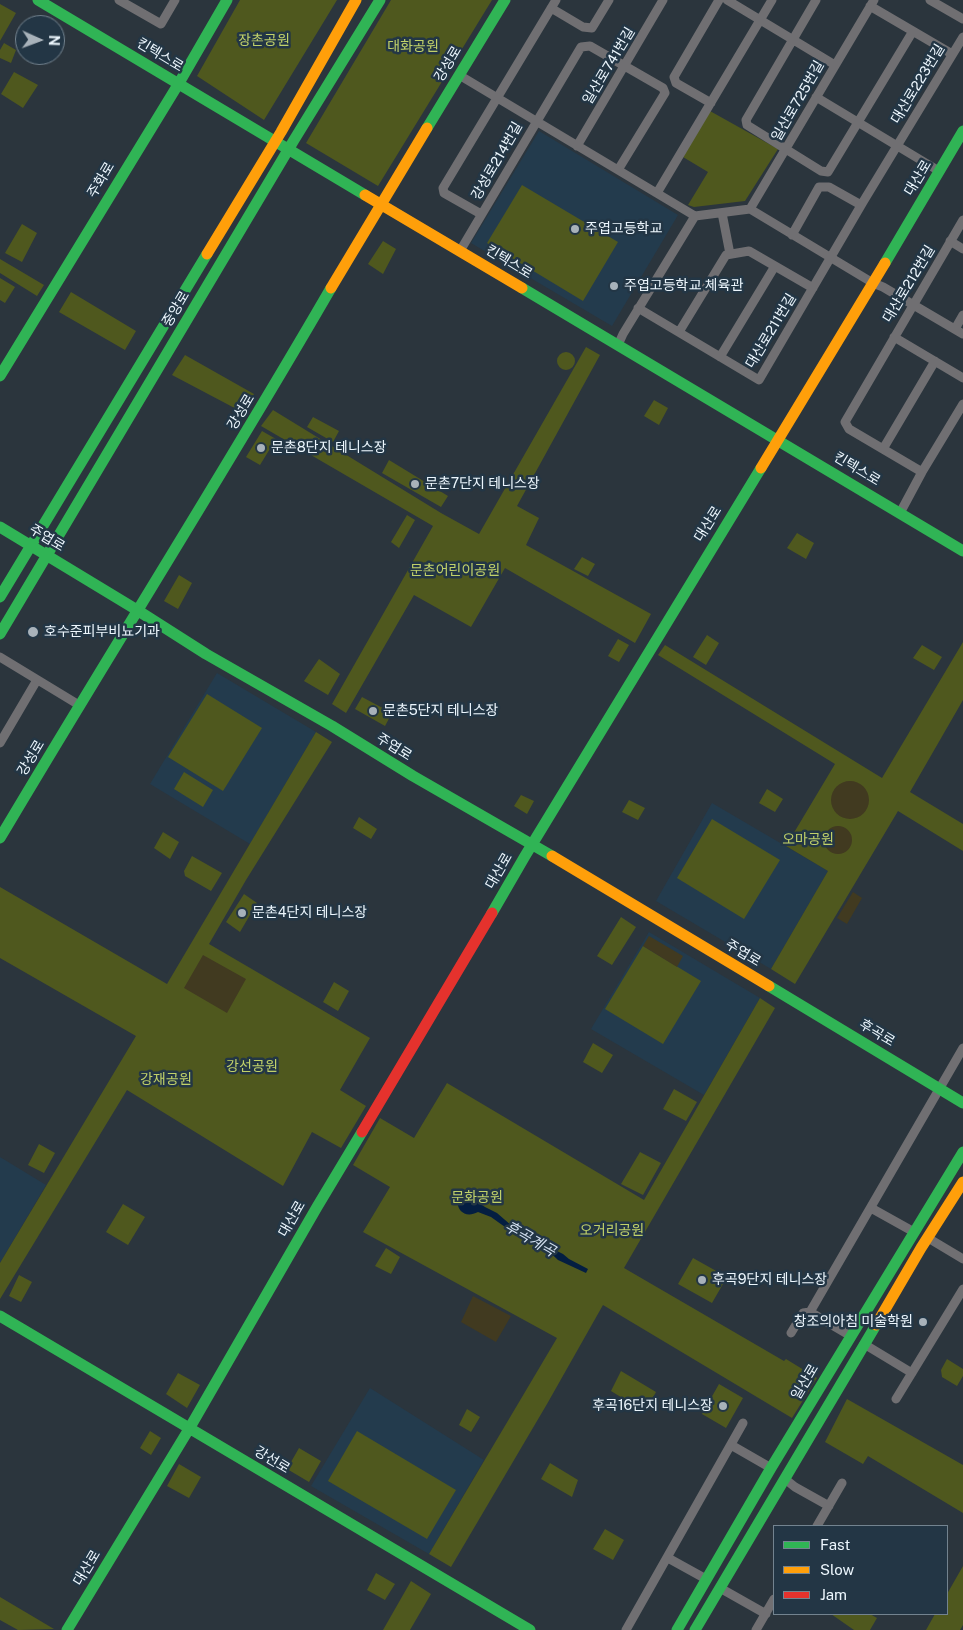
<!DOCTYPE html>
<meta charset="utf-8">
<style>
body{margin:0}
#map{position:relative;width:963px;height:1630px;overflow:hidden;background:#2b353d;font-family:"Public Sans",sans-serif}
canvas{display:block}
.legend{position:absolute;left:773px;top:1525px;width:175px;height:90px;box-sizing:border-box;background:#233645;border:1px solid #73838f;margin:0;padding:6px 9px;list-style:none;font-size:15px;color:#ecf6fd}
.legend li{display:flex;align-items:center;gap:10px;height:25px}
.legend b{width:25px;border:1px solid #73838f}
.north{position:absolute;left:15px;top:15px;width:50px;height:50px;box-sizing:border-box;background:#233645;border:1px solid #73838f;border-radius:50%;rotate:92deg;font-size:14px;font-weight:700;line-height:20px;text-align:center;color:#ecf6fd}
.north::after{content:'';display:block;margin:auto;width:18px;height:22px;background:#a8b2ba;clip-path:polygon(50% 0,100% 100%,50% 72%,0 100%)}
</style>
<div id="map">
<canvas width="963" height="1630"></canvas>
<ul class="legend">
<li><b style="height:6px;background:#30b455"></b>Fast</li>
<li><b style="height:6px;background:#ff9f0a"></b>Slow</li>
<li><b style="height:6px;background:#e5322d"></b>Jam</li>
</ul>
<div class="north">N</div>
</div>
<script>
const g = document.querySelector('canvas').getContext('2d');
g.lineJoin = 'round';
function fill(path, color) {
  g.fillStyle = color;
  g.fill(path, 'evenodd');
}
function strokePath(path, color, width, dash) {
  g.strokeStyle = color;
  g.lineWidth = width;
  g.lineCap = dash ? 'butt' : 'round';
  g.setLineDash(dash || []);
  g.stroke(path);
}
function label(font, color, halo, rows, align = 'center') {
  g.font = font + ' "Public Sans","Noto Sans KR",sans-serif';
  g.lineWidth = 5;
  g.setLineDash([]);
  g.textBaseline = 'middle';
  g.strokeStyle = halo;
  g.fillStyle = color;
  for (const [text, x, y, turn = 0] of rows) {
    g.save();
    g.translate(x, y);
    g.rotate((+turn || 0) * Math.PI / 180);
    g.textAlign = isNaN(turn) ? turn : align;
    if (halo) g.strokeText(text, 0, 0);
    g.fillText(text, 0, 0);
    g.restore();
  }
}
fill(new Path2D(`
 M539,131L678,215L612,326L471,243Z
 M217,673L316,732L250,844L150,784Z
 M712,803L828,871L771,969L656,901Z
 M649,932L760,998L704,1095L591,1029Z
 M0,1157L46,1185L0,1263Z
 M370,1388L484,1460L429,1554L311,1486Z`), '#233b4d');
fill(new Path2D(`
 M240,0H337L264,120L197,76Z
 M391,0H492L378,186L306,143Z
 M0,4L16,13L0,41Z
 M4,43L16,50L11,63L0,58V50Z
 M14,72L38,85L23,108L1,94Z
 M710,111L778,149L745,201L694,207L688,205L708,172L683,157Z
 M522,185L618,242L583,301L487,243Z
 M22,224L37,233L22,262L5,253Z
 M383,241L396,249L383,274L368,264Z
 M0,259L44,285L37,296L0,273Z
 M0,278L15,287L5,303L0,300Z
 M71,292L136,331L125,350L59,312Z
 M586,347L600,355L517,506L539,518L526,545L651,614L635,643L505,568L471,627L414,595L346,713L332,704L433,526L261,426L273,410L441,513L479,534Z
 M557 361a9 9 0 1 1 18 0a9 9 0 1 1-18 0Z
 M185,355L254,394L244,413L172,375Z
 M654,400L668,408L659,425L644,416Z
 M313,417L339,431L333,442L307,427Z
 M262,431L276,439L260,465L246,457Z
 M389,460L448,496L441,507L382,473Z
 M407,515L415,520L399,548L391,542Z
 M797,533L814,543L806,559L787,548Z
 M582,557L595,564L588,576L574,569Z
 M179,575L192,583L178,609L164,601Z
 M707,635L719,643L706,665L693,657Z
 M618,639L629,645L619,662L608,656Z
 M963,642V700L910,792L963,824V851L898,811L795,984L771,969L828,871L786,846L835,764L658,655L665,645L882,778Z
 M922,645L942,657L934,670L913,658Z
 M319,659L340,674L328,695L304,681Z
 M207,694L262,728L223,791L168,757Z
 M362,697L392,713L385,726L355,709Z
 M316,732L332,742L246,880L209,944L370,1038L340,1090L366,1106L341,1148L312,1132L283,1186L127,1090L0,1299V1263L136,1036L0,958V887L167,984Z
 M184,772L213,790L203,807L174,789Z
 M767,789L783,799L775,812L759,803Z
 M521,795L534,801L527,814L514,806Z
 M629,800L645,808L638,820L622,812Z
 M359,817L377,829L371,839L353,828Z
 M712,819L780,860L744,919L677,878Z
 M163,832L179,842L170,859L154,848Z
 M192,856L222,873L211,891L185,876L184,871Z
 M244,894L257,903L240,932L226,922Z
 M621,917L636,927L612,965L597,956Z
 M643,946L701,981L663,1044L605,1009Z
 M334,982L349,991L338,1011L323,1002Z
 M760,998L775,1008L624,1268L784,1361L786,1359L817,1378L792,1418L603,1305L547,1404L451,1567L429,1554L557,1338L363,1232L390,1187L353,1165L380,1118L414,1138L447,1083L644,1200Z
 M593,1043L613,1055L602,1073L583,1062Z
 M674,1089L697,1102L686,1121L663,1109Z
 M39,1144L55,1153L44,1173L28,1165Z
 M640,1152L661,1163L643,1195L621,1184Z
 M123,1204L145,1217L128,1245L106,1232Z
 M386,1248L400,1257L391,1274L375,1266Z
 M693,1258L727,1277L712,1303L678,1284Z
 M19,1275L32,1282L21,1302L9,1296Z
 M947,1359L963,1369V1376L957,1386L942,1377L941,1370Z
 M621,1371L656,1392L645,1412L611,1391Z
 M178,1373L200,1385L187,1408L166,1394Z
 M719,1384L743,1398L726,1428L702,1414Z
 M847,1399L963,1465V1513L868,1456L863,1464L825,1442Z
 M467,1409L480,1417L471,1432L459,1425Z
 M150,1431L161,1438L151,1455L140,1448Z
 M357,1431L456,1490L427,1539L328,1481Z
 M299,1448L321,1461L309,1482L287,1469Z
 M550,1463L578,1480L572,1497L541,1479Z
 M179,1464L201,1477L189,1498L167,1486Z
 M605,1529L624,1540L613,1560L593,1549Z
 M963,1566V1625L960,1630H926L935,1614H947V1594Z
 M376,1573L395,1584L385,1600L367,1590Z
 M411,1581L431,1594L410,1630H383Z
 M0,1597L54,1629L18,1630L0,1620Z
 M831,1614H870L877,1618L870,1630H854Z`), '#4f581e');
fill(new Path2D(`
 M831 800a19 19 0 1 1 38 0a19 19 0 1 1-38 0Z
 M824 840a14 14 0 1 1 28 0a14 14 0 1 1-28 0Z
 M853,892L862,898L847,924L837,918Z
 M649,936L683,956L677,967L643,946Z
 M203,955L246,979L227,1013L184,988Z
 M473,1296L511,1316L496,1342L461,1322Z`), '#413a20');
fill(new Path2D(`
 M470,1190L478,1193L480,1197L482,1205L485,1207L497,1213L512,1226L532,1233L543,1240L553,1249L563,1254L569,1259L588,1269L586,1273L558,1260L539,1242L531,1238L512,1232L491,1217L478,1212C457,1223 449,1193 470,1190Z`), '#041e41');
strokePath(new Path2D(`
 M119,0L161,24L175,0
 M727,0L835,65
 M816,0L746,120L747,125L821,171L828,172L913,31
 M930,0L963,19
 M870,6L952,54
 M551,8L583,27L592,28L609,0
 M459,75L695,216
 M816,97L939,171
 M711,103L676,83L674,77L719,0
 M577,146L663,0
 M657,193L772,0
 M750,209L874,0
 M722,213L730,254
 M481,214L444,193L443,188L556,0
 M792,235L819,187H829L861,205
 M950,241L963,249
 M460,251L581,47L590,46L663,88L665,93L618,170
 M638,308L759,380L863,202L963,37
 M955,329L963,315
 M679,332L726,255L749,251L813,288
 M894,337L963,378
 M618,345L623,334L695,216L750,209L873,283L883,287L963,334
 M720,357L775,266
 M883,449L935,361
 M922,472L849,429L845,422L963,220
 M900,513L922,472L963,404
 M0,657L79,705
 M0,743L37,680
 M871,1208L914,1232
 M928,1238L963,1259
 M810,1312L851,1336
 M791,1333L803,1313L810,1312L963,1048
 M864,1344L912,1373
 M896,1399L963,1289
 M731,1445L771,1468
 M785,1479L795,1487L829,1506
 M817,1526L842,1483
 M668,1558L706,1579
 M720,1588L766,1614
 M626,1630L743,1423
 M756,1630L774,1599`), '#706f72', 9);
strokePath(new Path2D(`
 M38,0L365,195
 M427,128L505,0
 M885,263L963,131
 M522,288L963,551
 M0,376L179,83L227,0
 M0,527L137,610L206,654L332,726L413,776L552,856
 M0,597L207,254
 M0,634L294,140L380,0
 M0,838C109,654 224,473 331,288
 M492,913L525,856L761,468
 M769,986L963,1103
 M0,1316L530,1630
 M67,1630L189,1429L317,1207L362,1132
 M677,1630L771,1468L963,1152
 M695,1630L876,1325`), '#30b455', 11);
strokePath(new Path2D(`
 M365,195L522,288
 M207,254L281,132L356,0
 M331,288L427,128
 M761,468L885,263
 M552,856L769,986
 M876,1325L921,1248L963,1182`), '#ff9f0a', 11);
strokePath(new Path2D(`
 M362,1132L492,913`), '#e5322d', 11);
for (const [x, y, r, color] of [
 [575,229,5,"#a8b2ba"],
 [614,286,5,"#a8b2ba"],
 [261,448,5,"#a8b2ba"],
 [415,484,5,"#a8b2ba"],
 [33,632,6,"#a8b2ba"],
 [373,711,5,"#a8b2ba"],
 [242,913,5,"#a8b2ba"],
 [702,1280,5,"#a8b2ba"],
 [923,1322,5,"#a8b2ba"],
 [723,1406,5,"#a8b2ba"]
]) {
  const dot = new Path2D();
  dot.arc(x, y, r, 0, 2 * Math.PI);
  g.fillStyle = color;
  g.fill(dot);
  strokePath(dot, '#233645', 2);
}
label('14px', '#c1d169', '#233645', [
 ["장촌공원",264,41],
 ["대화공원",413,47],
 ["문촌어린이공원",455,571],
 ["오마공원",808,840],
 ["강선공원",252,1067],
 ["강재공원",166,1080],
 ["문화공원",477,1198],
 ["오거리공원",612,1231]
]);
label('14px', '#ecf6fd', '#233645', [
 ["킨텍스로",160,55,31],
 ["강성로",448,64,-59],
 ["일산로741번길",609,66,-59],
 ["대산로223번길",918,84,-59],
 ["일산로725번길",798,101,-60],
 ["강성로214번길",497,161,-60],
 ["대산로",918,178,-59],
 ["주화로",101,180,-59],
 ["킨텍스로",509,262,31],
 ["대산로212번길",909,284,-59],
 ["중앙로",176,309,-59],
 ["대산로211번길",771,331,-59],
 ["강성로",241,412,-59],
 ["킨텍스로",857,469,31],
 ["대산로",708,524,-58],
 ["주엽로",47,538,31],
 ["주엽로",394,747,32],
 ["강성로",31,758,-59],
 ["대산로",499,871,-60],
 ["주엽로",743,953,31],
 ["후곡로",877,1033,31],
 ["대산로",292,1219,-60],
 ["일산로",805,1382,-59],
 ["강선로",272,1460,31],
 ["대산로",87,1568,-59]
]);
label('14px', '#ecf6fd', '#233645', [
 ["주엽고등학교",585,229],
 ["주엽고등학교 체육관",624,286],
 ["문촌8단지 테니스장",271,448],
 ["문촌7단지 테니스장",425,484],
 ["호수준피부비뇨기과",44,632],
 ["문촌5단지 테니스장",383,711],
 ["문촌4단지 테니스장",252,913],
 ["후곡9단지 테니스장",712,1280],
 ["창조의아침 미술학원",913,1322,"right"],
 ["후곡16단지 테니스장",713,1406,"right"]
], 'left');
label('italic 15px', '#d4e1f1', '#233645', [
 ["후곡계곡",530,1239,30]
]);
</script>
